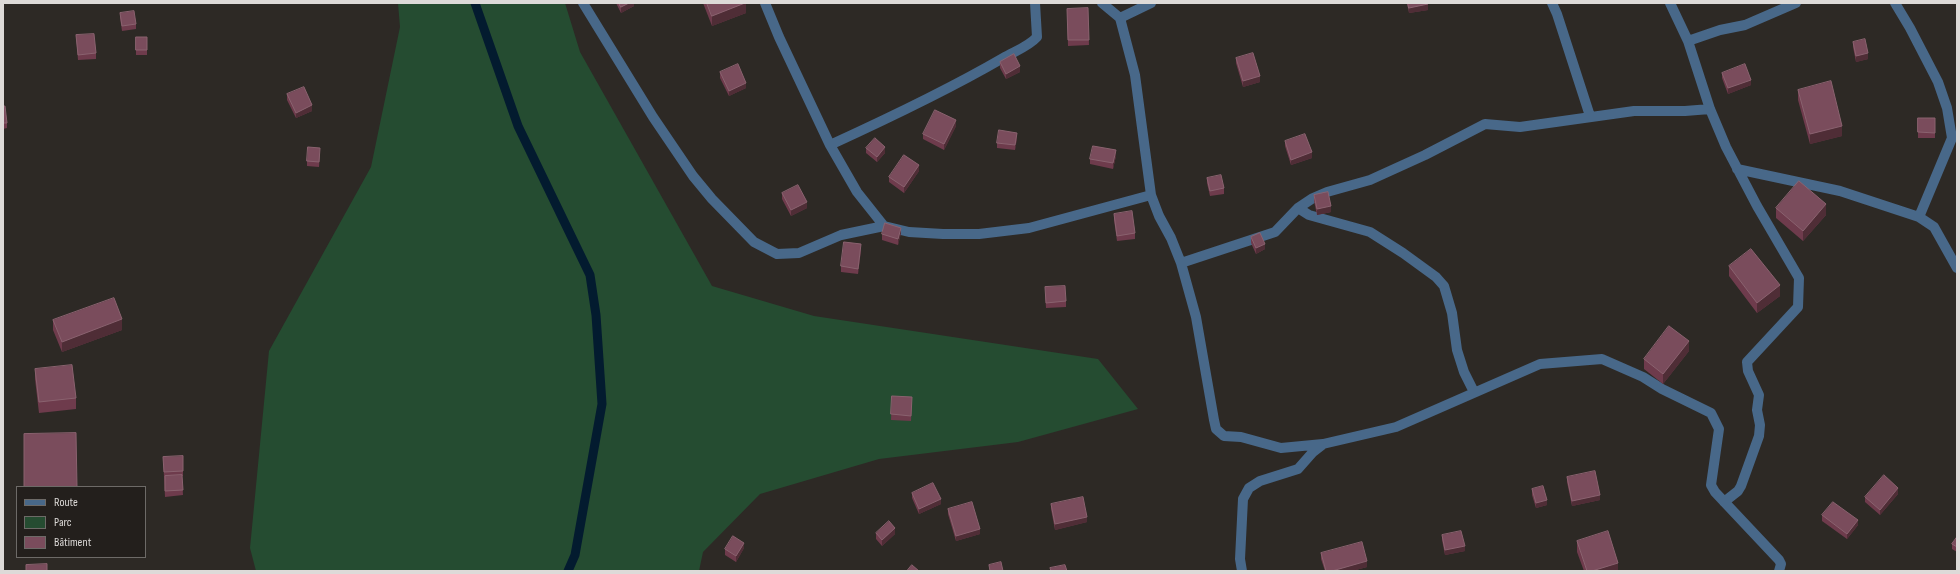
<!DOCTYPE html>
<meta charset="utf-8">
<style>
body{margin:0}
#map{position:relative;width:1960px;height:574px;overflow:hidden;background:#2d2925;font-family:"Sofia Sans Condensed",sans-serif}
canvas{display:block}
.frame{position:absolute;inset:0;border:4px solid #dddad8;pointer-events:none}
.legend{position:absolute;left:16px;top:486px;width:130px;height:72px;box-sizing:border-box;background:#231f1c;border:1px solid #6d6a67;margin:0;padding:5px 7px;list-style:none;font-size:12px;color:#dddad8}
.legend li{display:flex;align-items:center;gap:8px;height:20px}
.legend b{width:20px;border:1px solid #6d6a67}
</style>
<div id="map">
<canvas width="1960" height="574"></canvas>
<div class="frame"></div>
<ul class="legend">
<li><b style="height:5px;background:#486889"></b>Route</li>
<li><b style="height:11px;background:#254c31"></b>Parc</li>
<li><b style="height:11px;background:#7a4c5c"></b>Bâtiment</li>
</ul>
</div>
<script>
const g = document.querySelector('canvas').getContext('2d');
g.lineJoin = 'round';
function fill(path, color) {
  g.fillStyle = color;
  g.fill(path, 'evenodd');
}
function strokePath(path, color, width, dash) {
  g.strokeStyle = color;
  g.lineWidth = width;
  g.lineCap = dash ? 'butt' : 'round';
  g.setLineDash(dash || []);
  g.stroke(path);
}
fill(new Path2D(`
 M398,3H565L580,52L712,286L814,316L1098,359L1138,409L1018,442L879,459L760,494L703,552L699,571H256L250,548L269,351L371,167L400,27Z`), '#254c31');
strokePath(new Path2D(`
 M475,3L518,126L590,275L596,315L602,404L575,555L568,571`), '#031b2f', 9);
strokePath(new Path2D(`
 M583,3L653,117L693,176L712,199L754,242L777,254L799,253L841,235L884,226
 M765,3L779,37L830,145L857,192L884,226L909,232L943,234H979L1029,228L1151,195
 M1102,3L1120,18L1151,3
 M1552,3L1557,14L1590,116
 M1670,3L1688,41L1710,109L1726,147L1757,206L1799,278L1798,307L1747,362L1748,371L1759,395L1757,410L1760,425L1759,436L1741,486L1738,491L1724,502
 M1895,3L1910,28L1938,82L1947,108L1952,138L1919,217
 M1120,18L1135,75L1151,195L1159,216L1171,238L1181,263L1196,317L1214,420L1216,429L1224,436L1241,437L1281,448L1323,444L1396,427L1540,364L1602,359L1643,377L1662,389L1711,413L1719,429L1711,485L1715,492L1779,560L1781,564L1779,571
 M1688,41L1720,30L1745,25L1796,3
 M830,145C889,118 948,90 1003,58C1015,51 1028,47 1037,37L1035,3
 M1737,169L1840,191L1919,217L1934,227L1957,268
 M1298,208L1309,215L1370,232L1403,253L1436,277L1444,286L1452,313L1457,350L1464,372L1474,392
 M1181,263L1275,232L1298,208L1313,198L1327,192L1370,180L1425,155L1485,124L1520,127L1634,111H1685L1710,109
 M1242,571L1240,559L1243,499L1249,488L1260,481L1298,469L1313,452L1322,445`), '#486889', 10);
fill(new Path2D(`
 M616,3H634V6L621,13Z
 M703,3H746V13L712,26Z
 M1407,3H1428V10L1409,13Z
 M1088,8L1089,45L1068,46L1067,9Z
 M120,13L136,24V29L122,31L120,18Z
 M76,35L96,53V59L78,60Z
 M136,37H147V55H136Z
 M1853,42L1868,59L1856,62L1853,47Z
 M1236,58L1260,82L1243,87L1236,63Z
 M1000,62L1020,72L1006,79L1000,68Z
 M720,72L746,88L729,96L720,78Z
 M1722,73L1751,85L1728,94L1722,78Z
 M1798,90L1842,136L1810,144L1798,100Z
 M287,94L312,111L296,118L287,100Z
 M3,106L7,123V128L3,129Z
 M1935,118V138H1918V132Z
 M956,126L944,150L923,139V134Z
 M1017,138L1015,150L997,148V143Z
 M1285,141L1312,158L1291,165L1285,146Z
 M866,148L885,153L877,162L866,153Z
 M320,153L319,167L307,166V161Z
 M1116,156L1113,169L1090,164V159Z
 M919,171L904,193L889,182V177Z
 M1207,178L1224,188V194L1210,196L1207,183Z
 M782,193L807,208L791,216L782,199Z
 M1314,195L1331,212L1317,215L1314,201Z
 M1776,208L1826,215L1803,241L1776,218Z
 M1114,214L1135,233V239L1117,241L1114,220Z
 M901,233L898,245L882,240V234Z
 M1251,237L1265,249L1256,254L1251,243Z
 M861,250L858,274L841,272V266Z
 M1729,266L1780,296L1757,313L1729,276Z
 M1045,293L1066,301V307L1046,308Z
 M53,320L122,330L62,352L53,330Z
 M1689,351L1663,384L1644,369V359Z
 M35,369L76,398V409L39,413L35,379Z
 M892,396L912,402L911,421L891,420Z
 M163,457L183,471V476H182L183,495L165,497Z
 M1567,477L1600,500L1572,506L1567,482Z
 M1532,489L1547,505L1536,508L1532,495Z
 M912,493L941,504L919,514L912,498Z
 M1898,494L1880,515L1865,502V497Z
 M1051,504L1087,522L1055,530L1051,509Z
 M948,509L980,534L956,541L948,514Z
 M1822,515L1858,525L1847,539L1822,521Z
 M876,533L895,534L882,546L876,539Z
 M1442,535L1465,551L1445,555L1442,540Z
 M1957,537V552L1952,549V544Z
 M1577,541L1618,571H1584L1577,552Z
 M744,548L736,562L725,555V549Z
 M1321,553L1367,567L1352,571H1325L1321,559Z`), '#6e3b4c');
fill(new Path2D(`
 M629,3H634V6L621,13V7Z
 M745,3H746V13L712,26V16Z
 M1428,4V10L1409,13V8Z
 M1868,53V59L1856,62V56Z
 M1020,66V72L1006,79V74Z
 M1260,76V82L1243,87V81Z
 M1751,80V85L1728,94V88Z
 M746,83V88L729,96V91Z
 M312,105V111L296,118V113Z
 M956,120V126L944,150V144Z
 M1842,126V136L1810,144V134Z
 M1017,133V138L1015,150V145Z
 M885,147V153L877,162V157Z
 M1116,150V156L1113,169V163Z
 M1312,152V158L1291,165V160Z
 M919,165V171L904,193V187Z
 M807,202V208L791,216V210Z
 M1826,204V215L1803,241V231Z
 M1331,206V212L1317,215V209Z
 M901,228V233L898,245V239Z
 M861,244V250L858,274V269Z
 M1265,244V249L1256,254V248Z
 M1780,285V296L1757,313V303Z
 M122,319V330L62,352V342Z
 M1689,341V351L1663,384V374Z
 M1898,488V494L1880,515V510Z
 M1600,495V500L1572,506V501Z
 M941,499V504L919,514V509Z
 M1547,500V505L1536,508V503Z
 M1087,517V522L1055,530V524Z
 M1858,520V525L1847,539V534Z
 M895,528V534L882,546V540Z
 M980,529V534L956,541V536Z
 M744,543V548L736,562V556Z
 M1465,546V551L1445,555V550Z
 M1367,561V567L1352,571H1332Z
 M1618,563V571H1592Z`), '#4f2d36');
const building = new Path2D(`
 M619,3H629L621,7Z
 M707,3H745L712,16Z
 M1408,3H1428V4L1409,8Z
 M1088,8L1089,40H1068L1067,9Z
 M134,11L136,24L122,26L120,13Z
 M94,34L96,53L78,55L76,35Z
 M136,37H147V50H136Z
 M1865,39L1868,53L1856,56L1853,42Z
 M1253,53L1260,76L1243,81L1236,58Z
 M1014,54L1020,66L1006,74L1000,62Z
 M738,64L746,83L729,91L720,72Z
 M1745,64L1751,80L1728,88L1722,73Z
 M1831,81L1842,126L1810,134L1798,90Z
 M304,87L312,105L296,113L287,94Z
 M3,106H5L7,123H3Z
 M935,110L956,120L944,144L923,134Z
 M1918,118H1935V133L1918,132Z
 M999,130L1017,133L1015,145L997,143Z
 M1305,134L1312,152L1291,160L1285,141Z
 M875,138L885,147L877,157L866,148Z
 M1093,146L1116,150L1113,163L1090,159Z
 M308,147L320,148L319,162L307,161Z
 M904,155L919,165L904,187L889,177Z
 M1221,175L1224,188L1210,191L1207,178Z
 M1799,181L1826,204L1803,231L1776,208Z
 M798,185L807,202L791,210L782,193Z
 M1328,192L1331,206L1317,209L1314,195Z
 M1132,211L1135,233L1117,236L1114,214Z
 M885,223L901,228L898,239L882,234Z
 M1260,233L1265,244L1256,248L1251,237Z
 M844,242L861,244L858,269L841,266Z
 M1751,249L1780,285L1757,303L1729,266Z
 M1065,286L1066,301L1046,303L1045,287Z
 M114,298L122,319L62,342L53,320Z
 M1669,326L1689,341L1663,374L1644,359Z
 M72,365L76,398L39,402L35,369Z
 M892,396L912,397L911,416L891,414Z
 M76,433L77,487H24V434Z
 M183,456V471L164,472L163,457Z
 M1595,471L1600,495L1572,501L1567,477Z
 M182,475L183,490L165,491V476Z
 M1884,475L1898,488L1880,510L1865,497Z
 M933,483L941,499L919,509L912,493Z
 M1543,486L1547,500L1536,503L1532,489Z
 M1083,497L1087,517L1055,524L1051,504Z
 M972,502L980,529L956,536L948,509Z
 M1833,502L1858,520L1847,534L1822,515Z
 M889,521L895,528L882,540L876,533Z
 M1461,531L1465,546L1445,550L1442,535Z
 M1608,531L1618,563L1592,571H1587L1577,541Z
 M733,536L744,543L736,556L725,549Z
 M1957,537V547L1952,544Z
 M1362,542L1367,561L1332,571H1326L1321,553Z
 M1001,562L1003,571H990L989,565Z
 M47,564V571H26V565Z
 M912,565L919,571H907Z
 M1065,565L1067,571H1051L1050,568Z`);
fill(building, '#7a4c5c');
strokePath(building, '#8a626f', 1);
</script>
